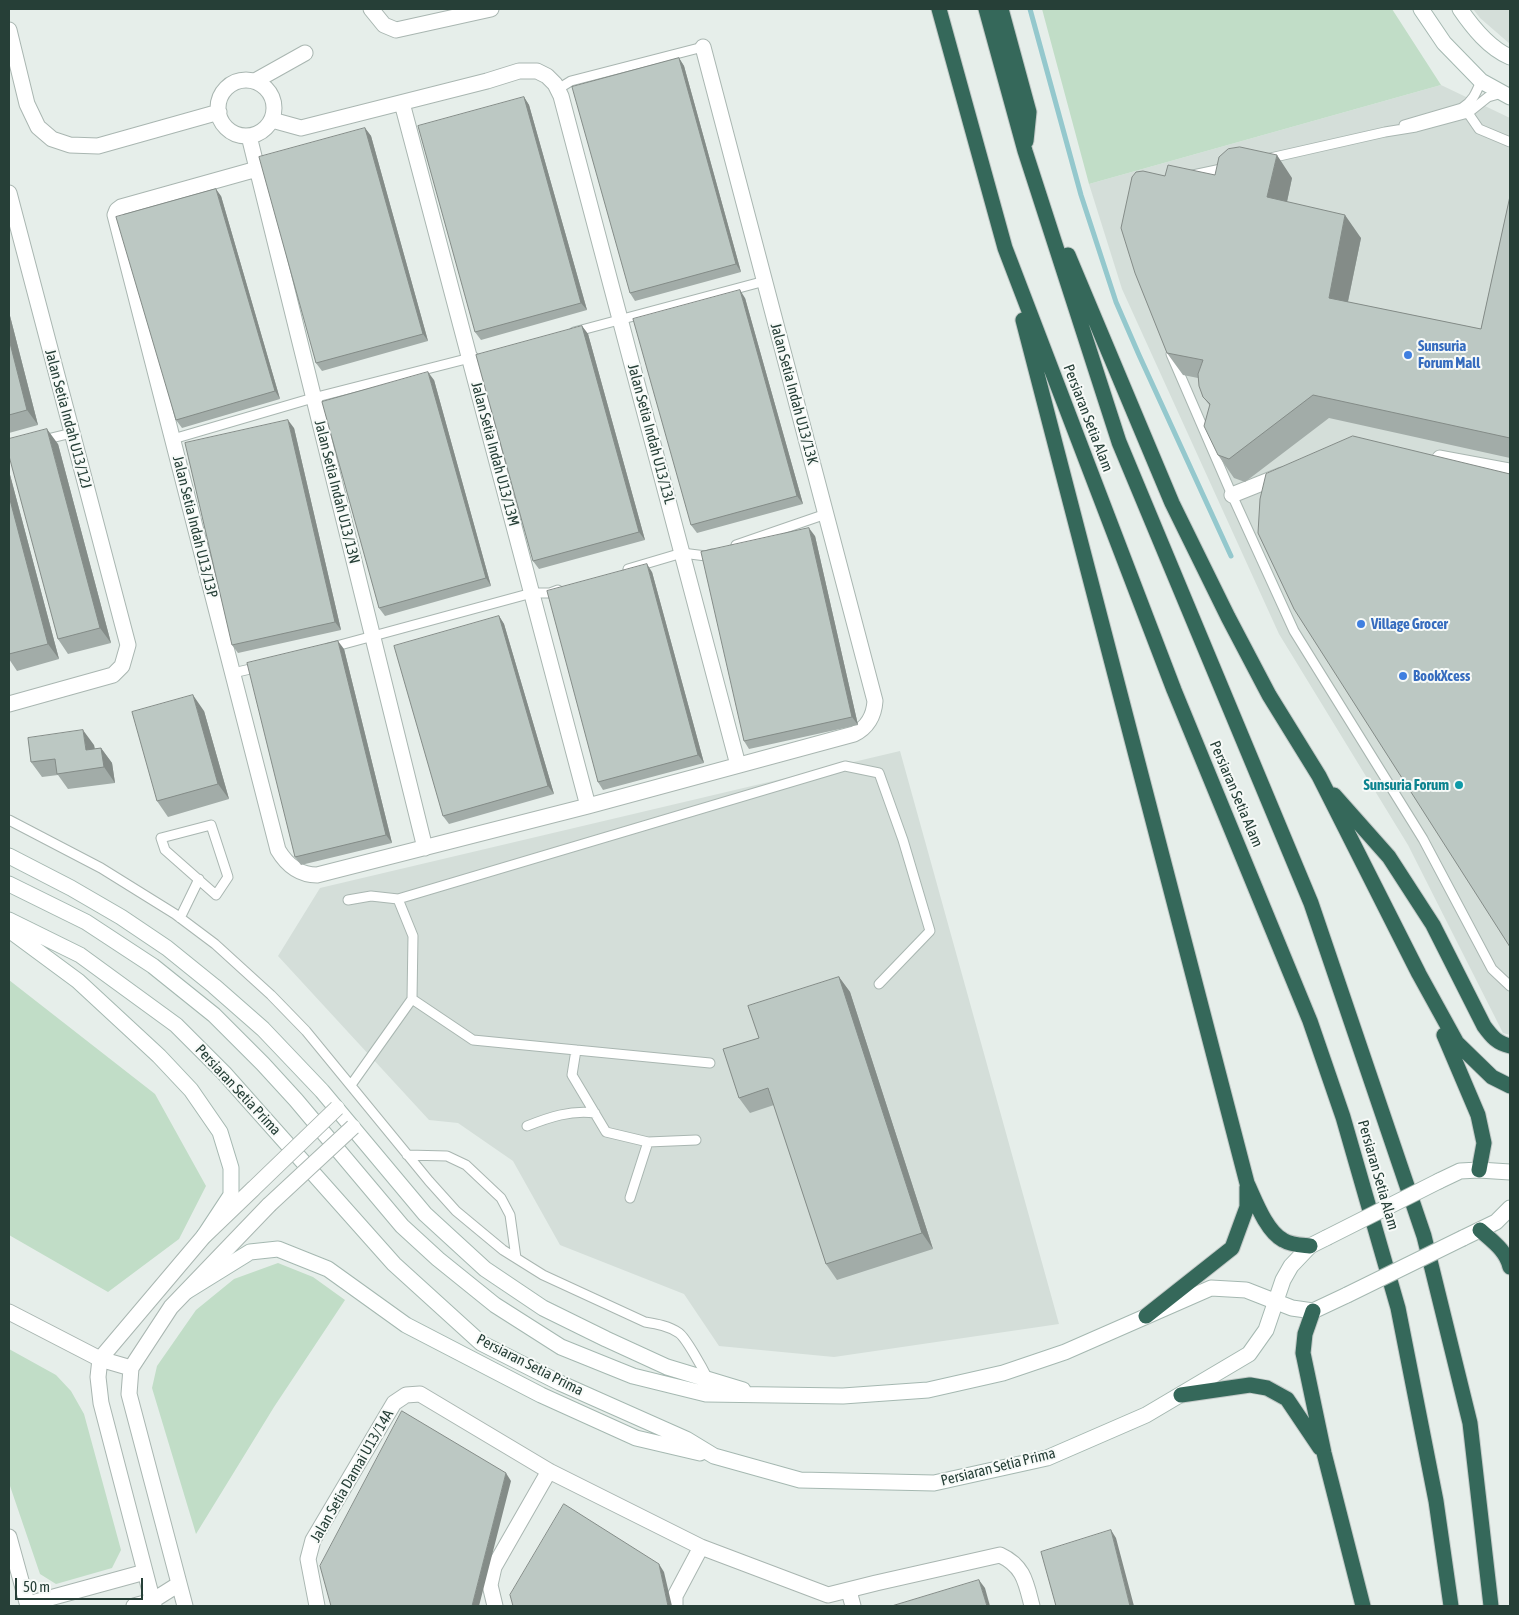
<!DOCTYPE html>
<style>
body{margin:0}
#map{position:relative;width:1519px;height:1615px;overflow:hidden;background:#e6eeea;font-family:"Asap Condensed",sans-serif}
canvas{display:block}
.frame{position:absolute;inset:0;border:10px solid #263f37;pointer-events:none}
.scale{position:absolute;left:15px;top:1578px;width:128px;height:22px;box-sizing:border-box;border:2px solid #263f37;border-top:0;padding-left:6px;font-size:15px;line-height:18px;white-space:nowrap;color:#263f37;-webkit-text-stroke:4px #f7faf8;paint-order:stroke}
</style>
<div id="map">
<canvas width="1519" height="1615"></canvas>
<div class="frame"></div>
<div class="scale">50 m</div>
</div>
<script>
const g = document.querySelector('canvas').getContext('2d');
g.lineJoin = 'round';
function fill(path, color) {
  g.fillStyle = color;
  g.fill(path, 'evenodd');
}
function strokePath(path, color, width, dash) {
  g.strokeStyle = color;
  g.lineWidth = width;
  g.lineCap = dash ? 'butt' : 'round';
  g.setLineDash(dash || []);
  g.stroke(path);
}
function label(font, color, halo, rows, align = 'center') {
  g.font = font + ' "Asap Condensed",sans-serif';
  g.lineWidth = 4;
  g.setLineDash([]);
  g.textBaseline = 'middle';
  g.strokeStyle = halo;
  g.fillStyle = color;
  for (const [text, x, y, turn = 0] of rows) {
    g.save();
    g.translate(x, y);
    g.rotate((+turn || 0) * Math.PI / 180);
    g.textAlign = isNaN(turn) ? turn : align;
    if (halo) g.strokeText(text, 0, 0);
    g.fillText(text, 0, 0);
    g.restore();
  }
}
fill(new Path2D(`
 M1473,9H1510V44L1480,18Z
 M1441,85L1510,118V1035L1503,1033L1408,845L1279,634L1122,289L1089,184Z
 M900,751L1059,1324L834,1357L719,1346L684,1294L560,1245L513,1161L458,1123L429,1120L278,956L320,888Z`), '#d4ded9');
fill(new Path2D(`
 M1042,9H1392L1441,85L1089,184Z
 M9,980L155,1094L206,1186L179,1239L108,1292L9,1235Z
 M278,1263L313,1277L345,1300L274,1407L196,1534L152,1388L157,1366L196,1310L234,1279Z
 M9,1349L56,1375L71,1391L84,1414L121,1550L112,1568L56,1584L40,1574L9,1483Z`), '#c1ddc7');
strokePath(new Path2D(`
 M1030,9L1081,195L1116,302L1139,355L1231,556`), '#94c8cd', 5);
const lane = new Path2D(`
 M558,89L571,81L703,47
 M1468,113L1479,129L1510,142
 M1404,125L1462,108C1473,101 1476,93 1481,81
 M1266,159L1385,132L1416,127L1468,113L1488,97L1502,93
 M1193,175L1226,168
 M574,332L765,281
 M1171,354L1232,495L1294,631L1423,839L1492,969L1510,986
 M173,439L313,398L474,357
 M43,440L72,433
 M736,545L826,514
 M628,569L682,553L706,556L712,554
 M329,648L532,593H550L558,590
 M233,673L259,667
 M9,820L101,868L175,914L215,944L271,995L306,1031L429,1181L456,1211L503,1250L543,1275L645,1322C657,1324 669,1326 679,1333C686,1338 703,1369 708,1379
 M211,825L228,877L216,895L165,850L161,838Z
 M348,900L371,896L398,899L845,766L879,773L903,840L930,931L879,984
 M180,918L199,879
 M412,999L473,1040L710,1063
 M576,1050L572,1075L606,1132L648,1142L696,1140
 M351,1085L412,999L413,936L398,899
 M527,1126C550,1117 570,1110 595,1113
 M407,1155L447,1156L466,1165L501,1198L510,1215L516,1258
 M630,1198L648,1142`);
const street = new Path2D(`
 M371,9L384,25L396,30L491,9
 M9,30L27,104L38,127L52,139L70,145L98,146L219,112
 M218 108a28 28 0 1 1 56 0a28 28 0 1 1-56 0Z
 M255,81L305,53
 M402,103L588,806
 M272,120L301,128L487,81L519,71H537L547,76L555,84L561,96L738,765
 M249,136L425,848
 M257,169L121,207L117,210L115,215L278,850C287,865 299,875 317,875L588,806L854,734C867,728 874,716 875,701L703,47
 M9,193L128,645L122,666L113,675L9,704
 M1440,458L1510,471
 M1232,495L1282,475
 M9,1312L100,1359L131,1368
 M9,1537L28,1606
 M849,1591L853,1606
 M28,1604L145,1572
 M134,1606L152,1601L179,1584
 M154,1606L101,1403L98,1377L100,1359L204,1236L253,1189
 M185,1606L129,1394L131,1368L171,1307L269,1205
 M317,1606L308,1559L313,1540L394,1403L406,1395L420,1394L549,1471L701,1547L828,1595L876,1583L1000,1555C1024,1566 1026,1583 1032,1606
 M495,1606L490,1585L494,1567L549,1471
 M675,1606V1596L701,1547`);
const secondary = new Path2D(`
 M1421,9L1444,43L1481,81L1510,97
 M1460,9C1473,28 1489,48 1510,57
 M9,856L71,888L121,917L167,948L214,986L263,1029L322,1091L425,1214L485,1269L543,1308L606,1339L667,1367L743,1390
 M9,884L86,922L153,966L214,1015L263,1064L296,1100L402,1226L438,1259L495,1305L561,1347L633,1376L706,1394L843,1396L928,1390L1003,1373L1065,1352L1211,1288L1246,1290L1292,1308L1313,1311L1347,1295
 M9,920L80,955L176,1025L224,1073L394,1264L481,1343L560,1383L686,1439L714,1456L800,1480L934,1483L1047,1458L1146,1415L1249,1354L1266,1330L1283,1280L1291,1266L1310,1246L1326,1238
 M9,930L78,981L159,1056L191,1090L220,1132L231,1168V1195L204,1236
 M1439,1181L1460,1171L1479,1170L1510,1172
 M1463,1238L1496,1222L1510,1208
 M187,1291L250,1252L278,1249L328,1269L406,1325L541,1395L636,1438L700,1453`);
const highway = new Path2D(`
 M939,9L1005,248L1174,690L1310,1021L1343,1117L1398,1308L1436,1501L1451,1606
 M986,9L1025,151L1119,442L1311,903L1424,1236L1470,1423L1491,1606
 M1001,9L1029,112L1026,141
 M1068,255L1172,503L1228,617L1269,695L1319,776L1419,974L1457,1043L1492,1077L1510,1086
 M1023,320L1247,1183C1255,1200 1266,1231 1283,1240C1291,1245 1301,1245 1310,1246
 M1334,795L1389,857L1433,925L1484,1026C1492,1037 1497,1043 1510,1046
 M1444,1035L1478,1115L1484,1143L1479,1170
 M1480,1230C1492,1241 1506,1250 1510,1267
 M1313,1311L1305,1334L1303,1353L1324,1453L1363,1606
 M1146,1316L1232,1248L1247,1207V1187
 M1181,1395L1250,1385L1267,1388L1287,1399L1320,1448`);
strokePath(lane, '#a9b6b1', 11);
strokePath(street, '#a9b6b1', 17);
strokePath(secondary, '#a5b8b1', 17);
strokePath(highway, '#c2c9c7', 17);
strokePath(lane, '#fff', 9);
strokePath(street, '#fff', 15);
strokePath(secondary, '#fff', 15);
strokePath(highway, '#35685a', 15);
const streetBridge = new Path2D(`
 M253,1189L337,1108
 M269,1205L353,1127`);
const secondaryBridge = new Path2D(`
 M1326,1238L1439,1181
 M1347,1295L1463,1238`);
strokePath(streetBridge, '#a9b6b1', 17, []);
strokePath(secondaryBridge, '#a5b8b1', 17, []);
strokePath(streetBridge, '#fff', 15);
strokePath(secondaryBridge, '#fff', 15);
fill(new Path2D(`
 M679,58L684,66L741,272L635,301L630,293Z
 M524,97L529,105L587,310L481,340L475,332Z
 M365,128L371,136L428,341L322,371L316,363Z
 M1165,176L1292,178L1287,202L1361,238L1348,302L1481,329L1510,196V458L1329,418L1245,482L1234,478L1218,455L1210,406L1203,397L1198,378L1183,375L1167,353Z
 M221,196L280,399L182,428L176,420Z
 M745,298L803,504L697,533L691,525Z
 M9,312L38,425L9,433Z
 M582,326L588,334L645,540L539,569L533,561Z
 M434,380L491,586L385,616L379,608Z
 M294,428L341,630L238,653L232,645Z
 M58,444L111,643L68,654L58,639Z
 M9,471L59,659L17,671L9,659Z
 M815,536L858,725L749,749L744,741Z
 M652,572L704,763L603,790L598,782Z
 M499,616L504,624L554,794L449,824L443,816Z
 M344,649L392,843L301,865L295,857Z
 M204,711L229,799L168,817L157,801Z
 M94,745L95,749L101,748L112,763L115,783L68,789L58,775L42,777L31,762Z
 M839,977L850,992L933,1249L837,1280L826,1264L774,1105L750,1113L739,1098L759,1038Z`), '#a2aca8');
fill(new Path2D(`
 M679,58L684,66L741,272L736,264Z
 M524,97L529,105L587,310L581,303Z
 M365,128L371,136L428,341L423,334Z
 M1277,155L1292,178L1283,220L1267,197Z
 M216,189L221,196L280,399L275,391Z
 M1345,215L1361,238L1344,320L1329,298Z
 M740,290L745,298L803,504L797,496Z
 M9,312L38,425L27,410L9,339Z
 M582,326L588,334L645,540L639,532Z
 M428,372L434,380L491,586L486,578Z
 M288,420L294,428L341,630L335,622Z
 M47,429L58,444L111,643L100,628Z
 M9,471L59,659L48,644L9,496Z
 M809,528L815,536L858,725L852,717Z
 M647,564L652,572L704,763L698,755Z
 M499,616L504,624L554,794L548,786Z
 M338,641L344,649L392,843L386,835Z
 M193,695L204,711L229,799L218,784Z
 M83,730L94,745L97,766L86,750Z
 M101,748L112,763L115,783L104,767Z
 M839,977L850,992L933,1249L922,1233Z
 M506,1473L511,1481L479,1606H472Z
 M1111,1530L1116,1538L1134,1606H1130Z
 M659,1564L664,1572L672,1606H668Z
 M979,1580L985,1588L990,1606H987Z`), '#848c88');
const building = new Path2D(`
 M679,58L736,264L630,293L572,87Z
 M524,97L581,303L475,332L418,126Z
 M365,128L423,334L316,363L259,157Z
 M1240,147L1277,155L1267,197L1345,215L1329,298L1481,329L1510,196V438L1313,395L1229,459L1218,455L1204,426L1210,404L1203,397L1199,386L1198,374L1203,360L1167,353L1135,273L1121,228L1132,177L1136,172L1143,171L1165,176L1168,165L1215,175L1219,157L1228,149Z
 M216,189L275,391L176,420L116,217Z
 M740,290L797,496L691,525L633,319Z
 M582,326L639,532L533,561L476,355Z
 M9,339L27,410L9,415Z
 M428,372L486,578L379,608L322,402Z
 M288,420L335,622L232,645L185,443Z
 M47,429L100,628L58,639L9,456V439Z
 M1353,436L1510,474V947L1294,609L1258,533L1260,499L1266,474Z
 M9,496L48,644L9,654Z
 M809,528L852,717L744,741L701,552Z
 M647,564L698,755L598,782L547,591Z
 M499,616L548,786L443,816L394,646Z
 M338,641L386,835L295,857L247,663Z
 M193,695L218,784L157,801L132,712Z
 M83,730L86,750L101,748L104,767L57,774L55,759L31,762L28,738Z
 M839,977L922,1233L826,1264L768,1088L739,1098L723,1049L759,1038L748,1006Z
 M402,1411L506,1473L472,1606H331L320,1566Z
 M564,1504L659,1564L668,1606H513L510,1595Z
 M1111,1530L1130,1606H1056L1041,1552Z
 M979,1580L987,1606H892Z`);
fill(building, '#bcc8c3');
strokePath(building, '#848c88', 1);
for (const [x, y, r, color] of [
 [1408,355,5,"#3f7fe0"],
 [1361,624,5,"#3f7fe0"],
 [1403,676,5,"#3f7fe0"],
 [1459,785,5,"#0f9aa8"]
]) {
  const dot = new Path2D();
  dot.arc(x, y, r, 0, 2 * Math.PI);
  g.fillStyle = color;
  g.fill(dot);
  strokePath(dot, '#f7faf8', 2);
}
label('bold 15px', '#366cbe', '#f7faf8', [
 ["Sunsuria",1418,346],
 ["Forum Mall",1418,363],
 ["Village Grocer",1371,624],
 ["BookXcess",1413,676]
], 'left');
label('15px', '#263f37', '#f7faf8', [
 ["Jalan Setia Indah U13/13K",794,394,75],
 ["Persiaran Setia Alam",1088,418,69],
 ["Jalan Setia Indah U13/12J",68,419,75],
 ["Jalan Setia Indah U13/13L",651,434,75],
 ["Jalan Setia Indah U13/13M",495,454,75],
 ["Jalan Setia Indah U13/13N",337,492,76],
 ["Jalan Setia Indah U13/13P",195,527,76],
 ["Persiaran Setia Alam",1236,794,67],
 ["Persiaran Setia Prima",238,1090,47],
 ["Persiaran Setia Alam",1378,1175,74],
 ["Persiaran Setia Prima",530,1365,27],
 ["Persiaran Setia Prima",998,1467,-14],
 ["Jalan Setia Damai U13/14A",352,1476,-60]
]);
label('bold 15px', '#0d838f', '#f7faf8', [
 ["Sunsuria Forum",1449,785]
], 'right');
</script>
